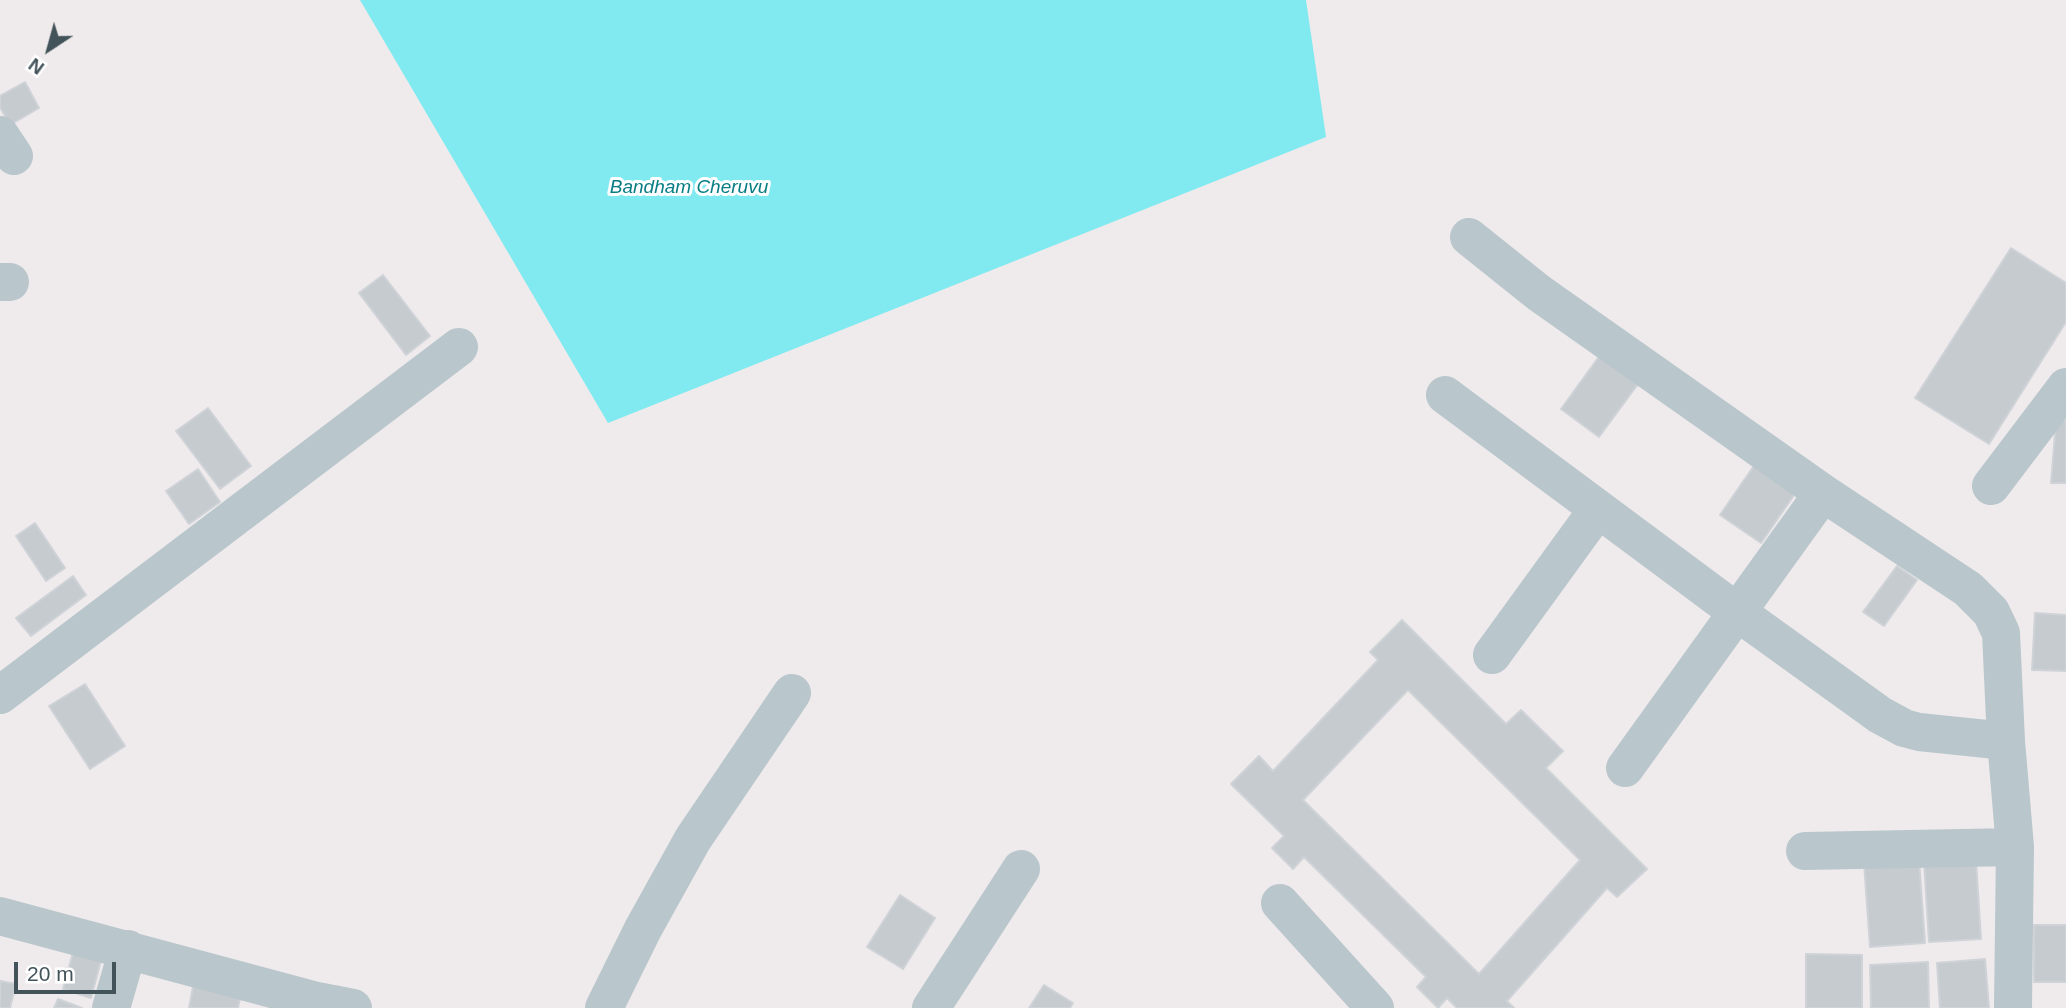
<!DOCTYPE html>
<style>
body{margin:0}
#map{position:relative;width:2066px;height:1008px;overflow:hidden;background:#efebec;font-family:Arial,sans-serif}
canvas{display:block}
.north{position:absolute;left:14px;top:14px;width:70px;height:70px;-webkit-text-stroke:5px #fff;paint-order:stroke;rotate:216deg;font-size:19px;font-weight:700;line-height:28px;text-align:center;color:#43535a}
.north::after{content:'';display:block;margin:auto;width:24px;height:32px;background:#43535a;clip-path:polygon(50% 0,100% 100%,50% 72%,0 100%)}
.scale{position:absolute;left:14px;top:962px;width:102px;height:32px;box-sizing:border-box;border:4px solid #43535a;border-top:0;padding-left:9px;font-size:21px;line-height:24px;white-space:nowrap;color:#43535a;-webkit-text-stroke:5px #fff;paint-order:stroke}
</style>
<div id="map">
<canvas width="2066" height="1008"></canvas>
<div class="north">N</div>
<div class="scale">20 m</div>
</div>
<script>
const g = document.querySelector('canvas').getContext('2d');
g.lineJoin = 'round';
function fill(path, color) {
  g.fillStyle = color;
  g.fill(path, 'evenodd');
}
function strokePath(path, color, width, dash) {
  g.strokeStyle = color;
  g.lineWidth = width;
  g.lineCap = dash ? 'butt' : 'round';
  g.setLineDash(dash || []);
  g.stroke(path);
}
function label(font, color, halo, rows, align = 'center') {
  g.font = font + ' Arial,sans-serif';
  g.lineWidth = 6;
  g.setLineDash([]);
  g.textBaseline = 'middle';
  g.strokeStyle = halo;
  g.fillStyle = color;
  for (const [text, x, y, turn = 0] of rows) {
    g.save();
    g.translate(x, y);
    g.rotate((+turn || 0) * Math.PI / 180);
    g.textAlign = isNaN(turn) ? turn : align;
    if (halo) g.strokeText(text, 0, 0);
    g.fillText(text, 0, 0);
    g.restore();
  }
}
fill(new Path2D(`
 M360,0H1306L1326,137L608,423Z`), '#81eaf0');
const building = new Path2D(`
 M25,82L39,108L10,125L0,107V96Z
 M2011,248L2066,283V322L1989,444L1915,398Z
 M383,275L430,336L406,355L359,293Z
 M1603,351L1641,380L1599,437L1561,409Z
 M208,408L251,466L220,489L176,431Z
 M2056,421H2066V483H2051Z
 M1760,457L1801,485L1761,543L1720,515Z
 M198,469L220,502L189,524L166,491Z
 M35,523L65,568L46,581L16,536Z
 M1897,566L1917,580L1884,626L1863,612Z
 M73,576L86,595L31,636L16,618Z
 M2035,613L2066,615V671L2032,670Z
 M1402,620L1506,724L1521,710L1563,751L1546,768L1647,869L1617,897L1607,888L1507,1001L1514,1008H1457L1447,998L1438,1008L1417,987L1426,977L1304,857L1293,869L1272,848L1284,836L1231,784L1259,756L1273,771L1378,660L1370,652ZM1408,690L1580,860L1479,974L1303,800Z
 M85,684L125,746L90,769L49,706Z
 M1919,859L1925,943L1870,947L1864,863Z
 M1976,860L1981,939L1929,942L1924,862Z
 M900,895L935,918L903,969L867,947Z
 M2034,925H2066V982H2034Z
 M75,945L103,953L91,998L63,989Z
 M1806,954L1862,955V1008H1806Z
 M1985,959L1989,1008H1940L1937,963Z
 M1928,962L1929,1008H1871L1870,965Z
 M195,976L243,985L238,1008H189Z
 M0,981L16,984L10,1008H0Z
 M1044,985L1073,1003L1070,1008H1029Z
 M58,999L82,1008H54Z`);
fill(building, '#c5cbcf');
strokePath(building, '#cfd3d8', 2);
strokePath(new Path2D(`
 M0,135L14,156
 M1469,237L1539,293L1823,493
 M0,282H10
 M1445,395L1737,612L1880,715L1904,728L1919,732L2006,741L2015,847L2013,1008
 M1991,486L2066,387
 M1492,655L1598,509
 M0,695L459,347
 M1625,768L1823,493L1968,589L1991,612L2001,633L2006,741
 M1805,851L2015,847
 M1280,903L1375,1008
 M0,916L317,1001L353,1008
 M111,1008L128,949
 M604,1008L643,929L693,839L792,693
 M931,1008L1021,869`), '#b9c6cc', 38);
label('italic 19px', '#087e84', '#fff', [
 ["Bandham Cheruvu",689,188]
]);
</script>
